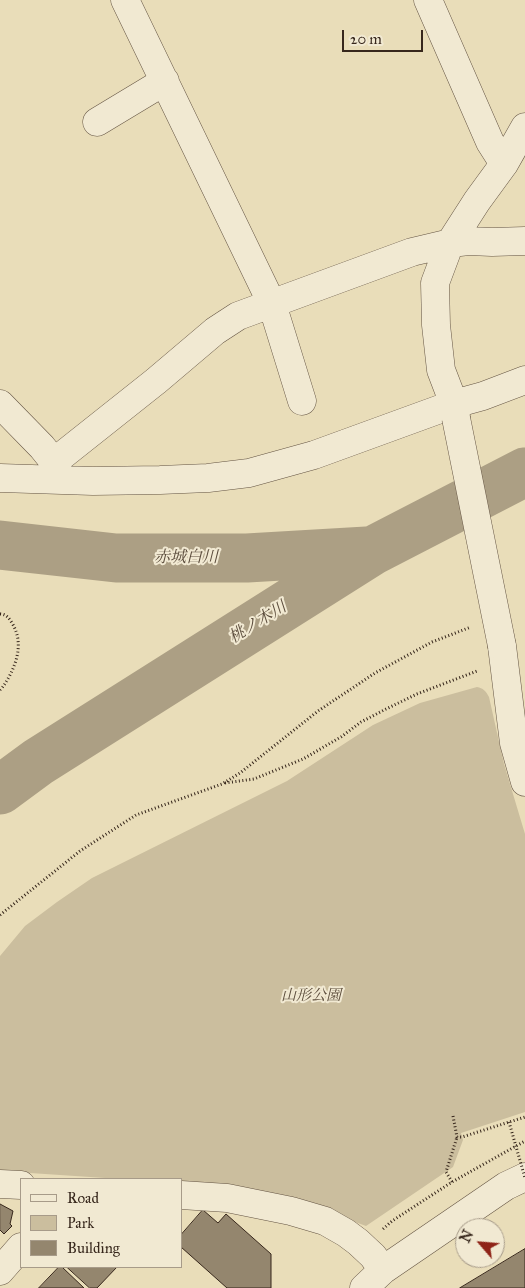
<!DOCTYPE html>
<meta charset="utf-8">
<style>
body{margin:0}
#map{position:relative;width:525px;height:1288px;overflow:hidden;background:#e9ddb9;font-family:"IM FELL Great Primer",serif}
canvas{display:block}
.legend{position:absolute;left:20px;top:1178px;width:162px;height:90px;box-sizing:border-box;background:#f1e9d2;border:1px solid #a79b89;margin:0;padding:6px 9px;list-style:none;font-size:15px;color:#37271c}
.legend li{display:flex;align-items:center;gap:10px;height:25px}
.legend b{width:25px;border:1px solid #a79b89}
.north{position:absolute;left:455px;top:1218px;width:50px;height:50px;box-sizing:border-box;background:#f1e9d2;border:1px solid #a79b89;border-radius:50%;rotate:297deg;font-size:14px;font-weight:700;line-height:20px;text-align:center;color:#37271c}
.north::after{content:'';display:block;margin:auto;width:18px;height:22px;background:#8f2418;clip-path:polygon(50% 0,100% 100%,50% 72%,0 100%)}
.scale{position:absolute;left:342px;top:30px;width:81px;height:22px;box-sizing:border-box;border:2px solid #37271c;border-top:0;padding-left:6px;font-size:15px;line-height:18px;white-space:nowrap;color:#37271c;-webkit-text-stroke:4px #f1e9d2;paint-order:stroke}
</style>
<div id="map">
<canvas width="525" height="1288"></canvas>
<ul class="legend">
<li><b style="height:6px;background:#f1e9d2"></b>Road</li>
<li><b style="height:14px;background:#cbbe9e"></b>Park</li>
<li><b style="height:14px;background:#94866e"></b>Building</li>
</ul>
<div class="north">N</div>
<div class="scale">20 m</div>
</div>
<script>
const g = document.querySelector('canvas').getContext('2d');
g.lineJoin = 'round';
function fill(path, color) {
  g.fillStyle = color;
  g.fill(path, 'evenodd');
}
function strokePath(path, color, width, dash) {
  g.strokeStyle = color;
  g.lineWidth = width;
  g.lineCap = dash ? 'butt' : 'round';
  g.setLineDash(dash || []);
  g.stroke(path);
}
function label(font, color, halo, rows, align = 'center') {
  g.font = font + ' "IM FELL Great Primer","Noto Serif JP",serif';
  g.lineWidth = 4;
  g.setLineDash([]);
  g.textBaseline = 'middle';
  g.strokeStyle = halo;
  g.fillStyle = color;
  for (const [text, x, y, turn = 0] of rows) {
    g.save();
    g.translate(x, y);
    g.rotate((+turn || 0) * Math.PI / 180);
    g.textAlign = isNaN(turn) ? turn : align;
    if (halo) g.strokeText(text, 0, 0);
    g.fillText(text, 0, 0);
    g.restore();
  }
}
fill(new Path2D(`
 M477,687C483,688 486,691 489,697L504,764L525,834V1112L461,1133L463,1140L453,1167L366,1226L312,1206L181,1183V1179H120L0,1171V956L25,926L57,902L92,878L287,781L373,725L420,703Z`), '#cbbe9e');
strokePath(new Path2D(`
 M0,545L116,558H247L367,551
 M0,790L38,762L372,551L525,472`), '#ac9f84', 49);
const building = new Path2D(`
 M0,1204L13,1211L10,1224L12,1226L4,1234L0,1230Z
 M203,1210L218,1223L226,1214L271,1254V1288H227L181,1247V1235Z
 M525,1249V1288H460Z
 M59,1267H62L84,1288H39Z
 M67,1267H117L97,1288H90Z`);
fill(building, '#94866e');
strokePath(building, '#37271c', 1);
const minor = new Path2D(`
 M125,0L272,304L302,401
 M428,0L490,142L504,164
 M97,122L165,81
 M0,404L42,447L54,462
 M456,418L454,404L441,370L436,325L435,283L450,243L477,201L504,164L525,127
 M0,478L93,481L160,480L208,478L249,473L314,455L454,404L483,396L525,380
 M52,479L54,462L156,381L215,331L238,316L412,252L450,243L469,241L492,242L525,241
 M502,646L514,743L525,782
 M0,1184L21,1185
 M181,1195L227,1198L291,1211L325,1221L346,1233L358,1242L373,1256L383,1270
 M0,1271L21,1247
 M364,1288L383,1270L506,1186L525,1177`);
strokePath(minor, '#645443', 29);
strokePath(new Path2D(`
 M0,614C6,614 9,618 12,623C23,641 18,660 9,677C6,682 4,686 0,690
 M225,783L254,779L303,759L341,737L361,722L386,709L417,694L477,671
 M0,915L80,851L136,815L222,784L240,773L318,711L375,673L432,642L471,627
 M453,1116L457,1137H462L525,1117
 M452,1182L446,1172L457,1137
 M383,1229L392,1221L452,1182L525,1141`), '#37271c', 3, [1, 2.5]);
strokePath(minor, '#f1e9d2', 28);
const minorBridge = new Path2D(`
 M456,418L502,646`);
strokePath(minorBridge, '#645443', 29, []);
strokePath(new Path2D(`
 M509,1122L525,1178`), '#37271c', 3, [1, 2.5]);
strokePath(minorBridge, '#f1e9d2', 28);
label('italic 15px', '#5c4d3c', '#f1e9d2', [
 ["山形公園",311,996]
]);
label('italic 16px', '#5a4b3b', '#f1e9d2', [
 ["赤城白川",186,558],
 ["桃ノ木川",258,623,-32]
]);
</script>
